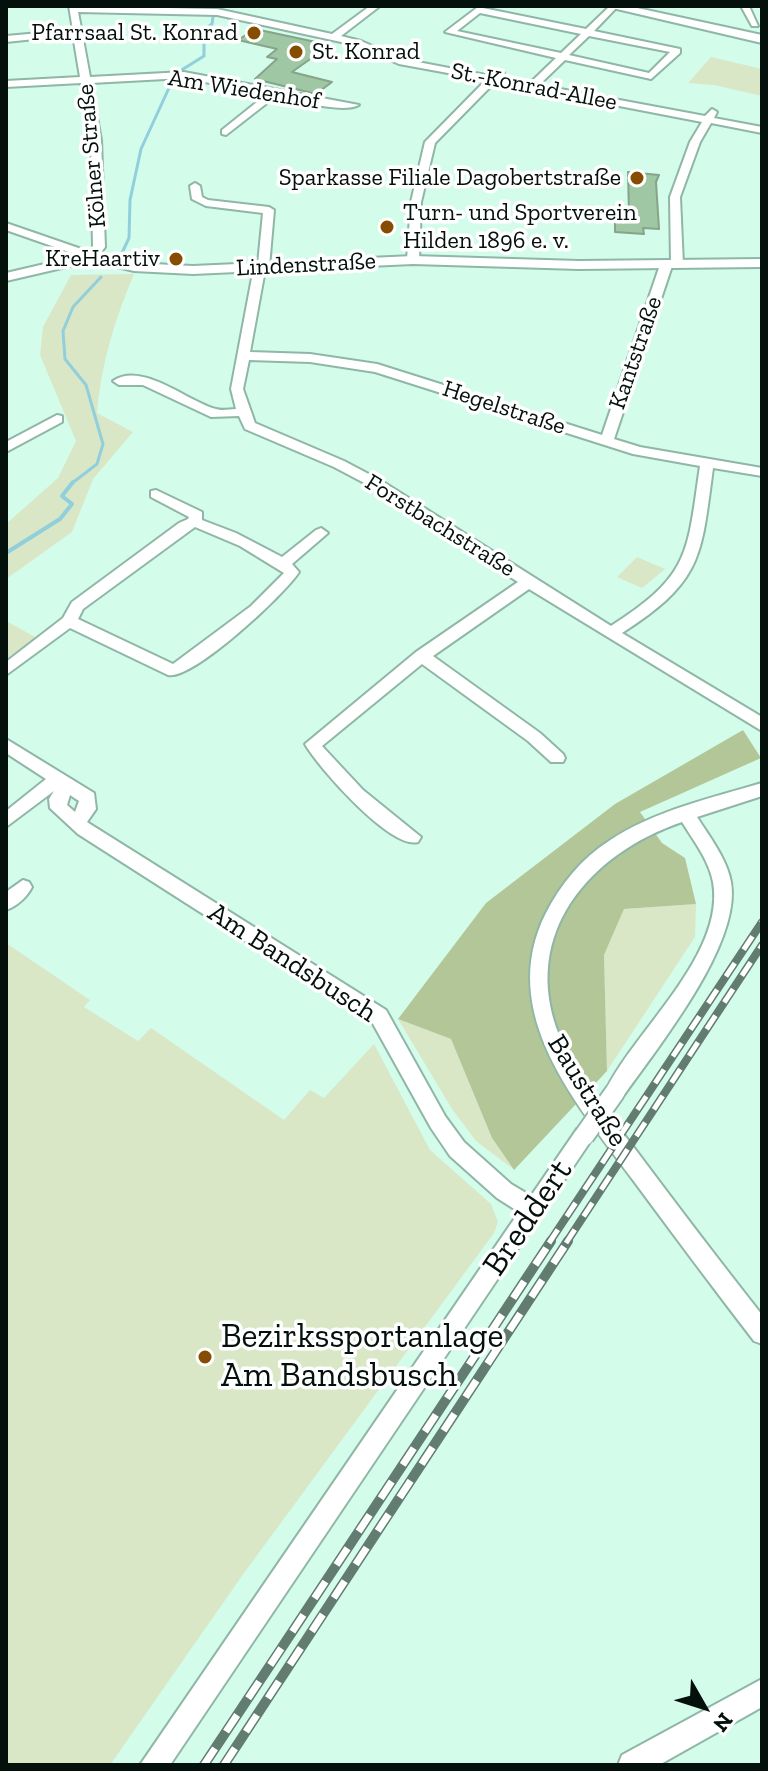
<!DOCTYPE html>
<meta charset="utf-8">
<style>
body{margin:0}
#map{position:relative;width:768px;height:1771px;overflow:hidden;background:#d3fceb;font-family:"Zilla Slab",serif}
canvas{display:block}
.frame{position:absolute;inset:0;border:8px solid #03100b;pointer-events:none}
.north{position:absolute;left:664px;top:1667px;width:80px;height:80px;-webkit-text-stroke:6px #fff;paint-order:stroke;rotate:129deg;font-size:22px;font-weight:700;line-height:32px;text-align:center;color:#03100b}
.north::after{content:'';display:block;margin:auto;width:28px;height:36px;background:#03100b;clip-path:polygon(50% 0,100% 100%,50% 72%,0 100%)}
</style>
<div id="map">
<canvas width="768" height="1771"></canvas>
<div class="frame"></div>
<div class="north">N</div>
</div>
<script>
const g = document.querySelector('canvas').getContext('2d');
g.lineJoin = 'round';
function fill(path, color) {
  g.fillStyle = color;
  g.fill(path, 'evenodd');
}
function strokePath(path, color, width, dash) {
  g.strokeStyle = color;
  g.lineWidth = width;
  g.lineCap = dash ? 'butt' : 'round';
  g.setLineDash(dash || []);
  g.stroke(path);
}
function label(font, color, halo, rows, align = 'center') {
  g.font = font + ' "Zilla Slab",serif';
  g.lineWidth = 7;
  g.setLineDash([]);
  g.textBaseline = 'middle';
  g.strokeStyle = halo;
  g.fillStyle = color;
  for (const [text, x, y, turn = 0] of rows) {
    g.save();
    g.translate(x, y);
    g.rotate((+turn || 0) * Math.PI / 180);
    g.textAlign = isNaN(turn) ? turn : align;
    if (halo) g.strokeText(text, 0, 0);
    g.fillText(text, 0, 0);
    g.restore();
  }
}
fill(new Path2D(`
 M711,57L762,69V96L714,85L688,83Z
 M134,274C115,319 101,364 97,413L133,432L93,479L72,532L6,579V524L58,478L76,441L40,355L43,327L71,275Z
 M637,557L665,569L642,588L617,577Z
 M6,621L37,638L6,659Z
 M696,904L695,937L607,1071L604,955L624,909Z
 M6,943L90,1000L84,1007L138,1041L151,1028L284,1120L310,1090L324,1098L374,1044L430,1150L491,1204L498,1222L494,1233L244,1573L110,1765H6Z
 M398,1019L451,1039L492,1138L513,1169L476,1141L452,1109Z`), '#d9e7c7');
fill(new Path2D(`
 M743,730L761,758L640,812L662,843L685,858L696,904L624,909L604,955L607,1071L514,1170L492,1138L451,1039L398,1019L486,903L615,804Z`), '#b3c698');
strokePath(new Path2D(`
 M180,71L204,56V30L212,24L213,17
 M121,255L129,238L130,200L141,149L174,77
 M71,484L97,464L103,444L86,385L65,359L63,331L73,307L101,277`), '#90cfdb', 3);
strokePath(new Path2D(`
 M6,553L60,519L72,504L62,496L73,482`), '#90cfdb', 4);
const building = new Path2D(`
 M255,29L330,45L292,72L332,82L316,94L255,79L277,59L267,57L277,49L238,40Z
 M628,172L659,175L656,182L659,229L643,228L644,234L615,232V216H629Z`);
fill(building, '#9fc7a3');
strokePath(building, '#87a389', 2);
const minor = new Path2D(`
 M69,6L217,9L332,34L370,6H380L341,36L361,41L402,59L491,76L499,70L504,73L500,77L530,83L556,58L445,32L478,7L586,29L610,6H618L594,31L680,49V53L651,79L565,60L539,85L705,116L712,109L717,112L714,118L762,127V133L711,123L700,142L680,197L683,265L677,268L672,266L614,439L640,447L762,468V476L713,468C701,557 703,581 622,633L762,717V731L529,589L433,656L540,733L563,754L565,758L563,762H551L528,741L422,664L322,746L363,790L421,837L418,842C391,850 318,767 305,744L416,652L518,582L370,486L334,467L245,429L239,416L211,417L143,385H119L113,381C142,361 188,402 216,409C222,411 229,409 236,409L231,389L254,267L258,264L263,213L206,206L192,199L190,186L195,183L200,186L202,197L208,200L269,207L274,210L269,267L265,270L250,352L310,354L377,364L602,435L660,265L666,262L671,264L670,197L690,142L702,122L495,82L435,143L421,202L419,260L413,263L407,260L411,202L425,142L486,80L399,64L355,45L217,15L78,12L90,77L184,72L359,105C342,114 296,100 276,96L226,135L222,134V130L267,94L184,78L91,83L101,140L105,247L96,259L92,260L6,230V223L90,252L93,247L91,140L81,83L6,87V81L80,77L73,35L6,42V36L73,30ZM480,13L581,34L561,53L457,31ZM589,36L670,52L649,73L569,55ZM249,360L310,362L375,372L633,454L700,466C687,553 691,575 611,626L380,480L344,461L255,423L243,389Z
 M741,6H749L758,26H752Z
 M57,415L62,416V422L6,452V442Z
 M156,490L202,512V520L236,533L282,557L316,530L321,528L328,533L292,564L299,572C285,594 192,681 168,675L70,628L6,675V662L63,618L72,602L179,523L188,519L189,517L151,497V491ZM195,527L240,546L284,573L251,606L173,664L78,619L83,609Z
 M6,739L94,793L96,809L87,822L90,824L386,1010L445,1116L464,1142L511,1184L531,1196L577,1129L584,1127L591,1129L594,1136L170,1765H140L519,1212L497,1198L450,1156L431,1128L372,1022L78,834L50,808L49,799L54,791L6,827V811L46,779L6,753ZM70,795L79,801L75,812L67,805Z
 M762,783V796L697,817C709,836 727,859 731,882C742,944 657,1048 622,1098L615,1101L608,1098L605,1092C633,1032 726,955 713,882C709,860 693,840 682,822C590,853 519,934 559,1035C574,1074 604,1109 629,1141C673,1200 717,1258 762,1315V1344L754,1341C713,1288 673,1234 633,1180C578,1105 495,1013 546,913C561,884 581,859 609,841C653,811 711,798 762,783Z
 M23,880L29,882L32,887C27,897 16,907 6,910V892Z
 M762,1679V1707L659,1765H618L622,1755Z`);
const tertiary = new Path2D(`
 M92,253L134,263L193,266L413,256L579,261L762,259V267L579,269L413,264L193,274L134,271L92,261L6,281V273Z`);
const secondary = new Path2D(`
 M604,6H628L762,35V43Z`);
strokePath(minor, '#8fb6a6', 4);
strokePath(tertiary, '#8fb6a6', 4);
strokePath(secondary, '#8fb6a6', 4);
fill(minor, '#fff');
fill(tertiary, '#fff');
fill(secondary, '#fff');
const railFar1 = new Path2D(`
 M549,1243L762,922
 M566,1243L762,945`);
const rail = new Path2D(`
 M204,1765L551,1241
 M224,1765L568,1241`);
strokePath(railFar1, '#637c72', 8);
strokePath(rail, '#637c72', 10);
strokePath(railFar1, '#fff', 5, [16]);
strokePath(rail, '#fff', 7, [20]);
const minorBridge = new Path2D(`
 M584,1136L615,1092`);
strokePath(minorBridge, '#8fb6a6', 23, []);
strokePath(minorBridge, '#fff', 19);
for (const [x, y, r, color] of [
 [254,33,8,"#864d01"],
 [296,52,8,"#864d01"],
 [637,178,8,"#864d01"],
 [387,227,8,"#864d01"],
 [176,259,8,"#864d01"],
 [205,1357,8,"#864d01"]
]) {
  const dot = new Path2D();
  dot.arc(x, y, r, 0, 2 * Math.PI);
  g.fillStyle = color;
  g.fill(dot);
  strokePath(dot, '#fff', 3);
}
label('24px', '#03100b', '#fff', [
 ["Pfarrsaal St. Konrad",238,33],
 ["St. Konrad",312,52,"left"],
 ["Sparkasse Filiale Dagobertstraße",621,178],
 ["Turn- und Sportverein",403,213,"left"],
 ["Hilden 1896 e. v.",403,241,"left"],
 ["KreHaartiv",160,259]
], 'right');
label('24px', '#03100b', '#fff', [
 ["St.-Konrad-Allee",534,87,11],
 ["Am Wiedenhof",244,90,9],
 ["Kölner Straße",92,156,-95],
 ["Lindenstraße",306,265,-3],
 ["Kantstraße",636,353,-71],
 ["Hegelstraße",504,408,18],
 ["Forstbachstraße",440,526,32]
]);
label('28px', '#03100b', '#fff', [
 ["Am Bandsbusch",292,963,33],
 ["Baustraße",587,1091,58]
]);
label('34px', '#03100b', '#fff', [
 ["Breddert",528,1218,-56]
]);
label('34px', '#03100b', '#fff', [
 ["Bezirkssportanlage",221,1337],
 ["Am Bandsbusch",221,1376]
], 'left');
</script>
